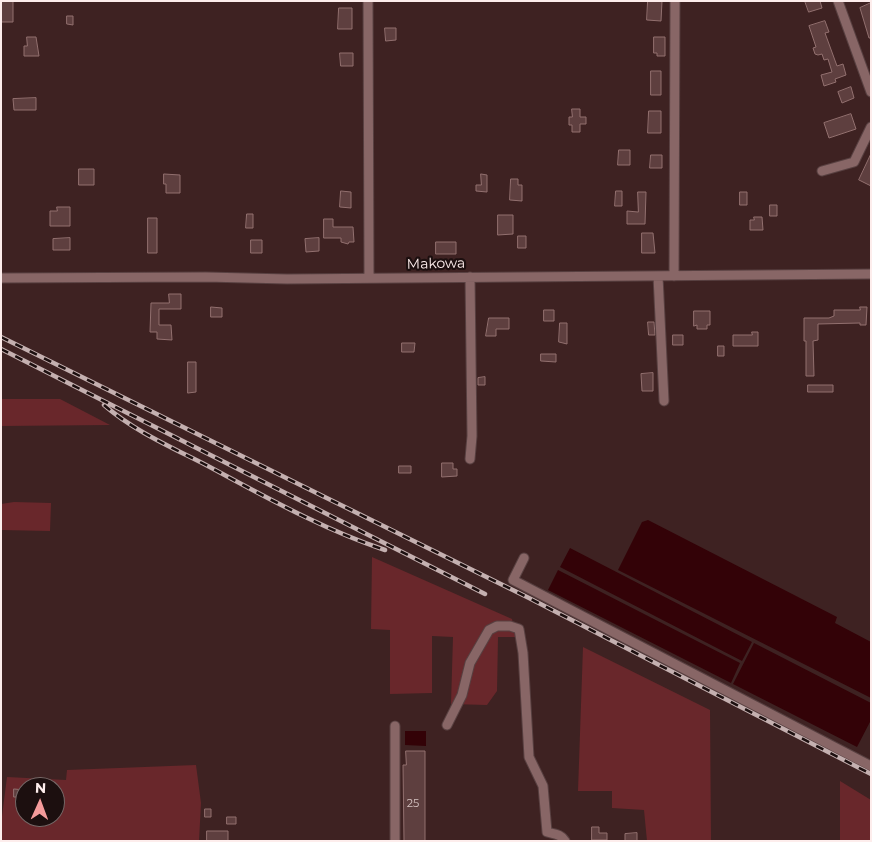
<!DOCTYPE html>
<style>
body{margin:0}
#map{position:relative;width:872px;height:842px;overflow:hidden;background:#3e2222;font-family:Montserrat,sans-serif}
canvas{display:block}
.frame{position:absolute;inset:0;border:2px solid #fdedec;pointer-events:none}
.north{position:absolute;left:15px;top:777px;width:50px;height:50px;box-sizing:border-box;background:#1c0f0f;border:1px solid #766867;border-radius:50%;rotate:2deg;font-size:14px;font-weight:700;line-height:20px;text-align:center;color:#fdedec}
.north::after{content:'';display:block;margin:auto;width:18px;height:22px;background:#f59b9b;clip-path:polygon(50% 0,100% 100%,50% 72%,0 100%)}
</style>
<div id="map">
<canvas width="872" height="842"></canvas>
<div class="frame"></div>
<div class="north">N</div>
</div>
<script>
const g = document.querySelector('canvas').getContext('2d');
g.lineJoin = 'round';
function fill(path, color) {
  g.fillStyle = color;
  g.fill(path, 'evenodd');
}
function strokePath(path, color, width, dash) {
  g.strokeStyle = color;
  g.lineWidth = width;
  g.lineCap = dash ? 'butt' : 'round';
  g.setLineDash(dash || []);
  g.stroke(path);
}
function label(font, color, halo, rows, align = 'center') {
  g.font = font + ' Montserrat,sans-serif';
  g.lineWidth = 4.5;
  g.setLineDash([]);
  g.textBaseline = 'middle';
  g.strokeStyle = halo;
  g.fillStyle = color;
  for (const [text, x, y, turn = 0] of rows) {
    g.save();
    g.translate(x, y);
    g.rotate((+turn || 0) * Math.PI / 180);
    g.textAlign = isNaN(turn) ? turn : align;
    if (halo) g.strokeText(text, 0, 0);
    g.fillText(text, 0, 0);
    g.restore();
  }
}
fill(new Path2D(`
 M1,399H60L110,425L1,426Z
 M14,502L51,503L50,531L1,530V504Z
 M372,557L512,619L516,637H498L497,691L487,705L451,704L453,637L432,636V693L390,694V630L371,629Z
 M583,647L710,710L711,841H647L644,810L612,808V791H578Z
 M196,765L201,803L199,841H1V824L7,777L66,780L67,770ZM25,787H55V817H25Z
 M840,781L871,800V841H840Z`), '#69272b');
fill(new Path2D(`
 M648,520L837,617L835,623L871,642V698L618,570L642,522Z
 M570,548L752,642L742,661L560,567Z
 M558,570L740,663L731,683L548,590Z
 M754,643L871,703V720L857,747L733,684Z
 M405,731H426V746L405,745Z`), '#330207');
const building = new Path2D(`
 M1,1H13V22H1Z
 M648,1H662L661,21L647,20Z
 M805,1H820L822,8L809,12Z
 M871,3V38H869L860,8Z
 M339,8H352V29H338Z
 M67,16H73V25L67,24Z
 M825,21L829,32L825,33L837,66L843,64L846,75L835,79L836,82L824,86L821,75L832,72L828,59L824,60L822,54L818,55L815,54L813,48L816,47L809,26Z
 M385,28H396V40L386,41Z
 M27,37H36L39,56H24V46H27Z
 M654,37H665V56H657V53H654Z
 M340,53H353V66H341Z
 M651,71H661V95H651Z
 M851,87L854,98L842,103L838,92Z
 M36,98V110H14L13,99Z
 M572,109H580V117H586V124H580V132H572V125H569V117H572Z
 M649,111H661V133H648Z
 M851,114L856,129L829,138L824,123Z
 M619,150H630V165H618Z
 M871,154V186L859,180Z
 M651,155H662V168H650Z
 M79,169H94V185H79Z
 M164,174L180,175V193H166V184H164Z
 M481,174L487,175V192L476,191V185H481Z
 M511,179H518V185H522V201L510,200Z
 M341,191L351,192V208L340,207Z
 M616,191H622V206H615Z
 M638,192H646L645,224H627V211L638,212Z
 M740,192H747V205H740Z
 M770,205H777V216H770Z
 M57,207H70V226H50V211H57Z
 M247,214H253V228H246Z
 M498,215H513V234L498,235Z
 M754,217H762L763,230H750V220H754Z
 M148,218H157V253H148Z
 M324,219H333V227H353L354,242H349L348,244L341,242V238H324Z
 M642,233H653L655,253H642Z
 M518,236H526V248H518Z
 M70,238V250H53V239Z
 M319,238V251L306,252L305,239Z
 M251,240H262V253H251Z
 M436,242H456V254H436Z
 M169,294H181V309H159V325H171L172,340L157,339V332H150L151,303H169Z
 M211,307L222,308V317H211Z
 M860,307H867L866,325H860V323L818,324V340L813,341L814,376H806V341H804V318H829L834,316V310H860Z
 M544,310H554V321H544Z
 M694,311H710V325H707V329H697V325L694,326Z
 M489,318H509V329H496V336H486Z
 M648,322H654L655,335H649Z
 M560,323H567V344L559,342Z
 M752,332H758V346H733V335H752Z
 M673,335H683V345H673Z
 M402,343H415L414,352H402Z
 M718,346H724V356H718Z
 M541,354H556V362L541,361Z
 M188,362H196V392L188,393Z
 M653,373V391H642L641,374Z
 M485,377V385H478V378Z
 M808,385H833V392H808Z
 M442,463H453V469H457V476L442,477Z
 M399,466H411V473H399Z
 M406,751H425V841H404L403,765H406Z
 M14,789L25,790V797H14Z
 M205,809H211V817H205Z
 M227,817H236V824H227Z
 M592,827H599V833H607V840H592Z
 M207,831H228V841H207Z
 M637,833V841H625V834Z`);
fill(building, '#5e3f3f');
strokePath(building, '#92706f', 1);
const minor = new Path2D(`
 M368,1L369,278
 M838,1L871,92
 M822,171L854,162L871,127
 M658,276L664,401
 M674,276L675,1
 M470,277L472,436L470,459
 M1,278L206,277L287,279L871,274
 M524,558L513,580L871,766
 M447,725L462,695L470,663L489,630L497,626H510L519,629L523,653L529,757L543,786L547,832C554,834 561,834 565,841
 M395,726V841`);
strokePath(minor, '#584041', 11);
strokePath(minor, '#866', 9);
const rail = new Path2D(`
 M1,337L529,598L871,774
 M1,349L485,594
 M104,405C134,431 171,447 206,465C264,496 322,529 385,550`);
strokePath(rail, '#c4b0b0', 4.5);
strokePath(rail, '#1c0f0f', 2.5, [8]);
label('11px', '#d5c2c1', null, [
 ["25",413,804]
]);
label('14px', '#fdedec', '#1c0f0f', [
 ["Makowa",436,264,-1]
]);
</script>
